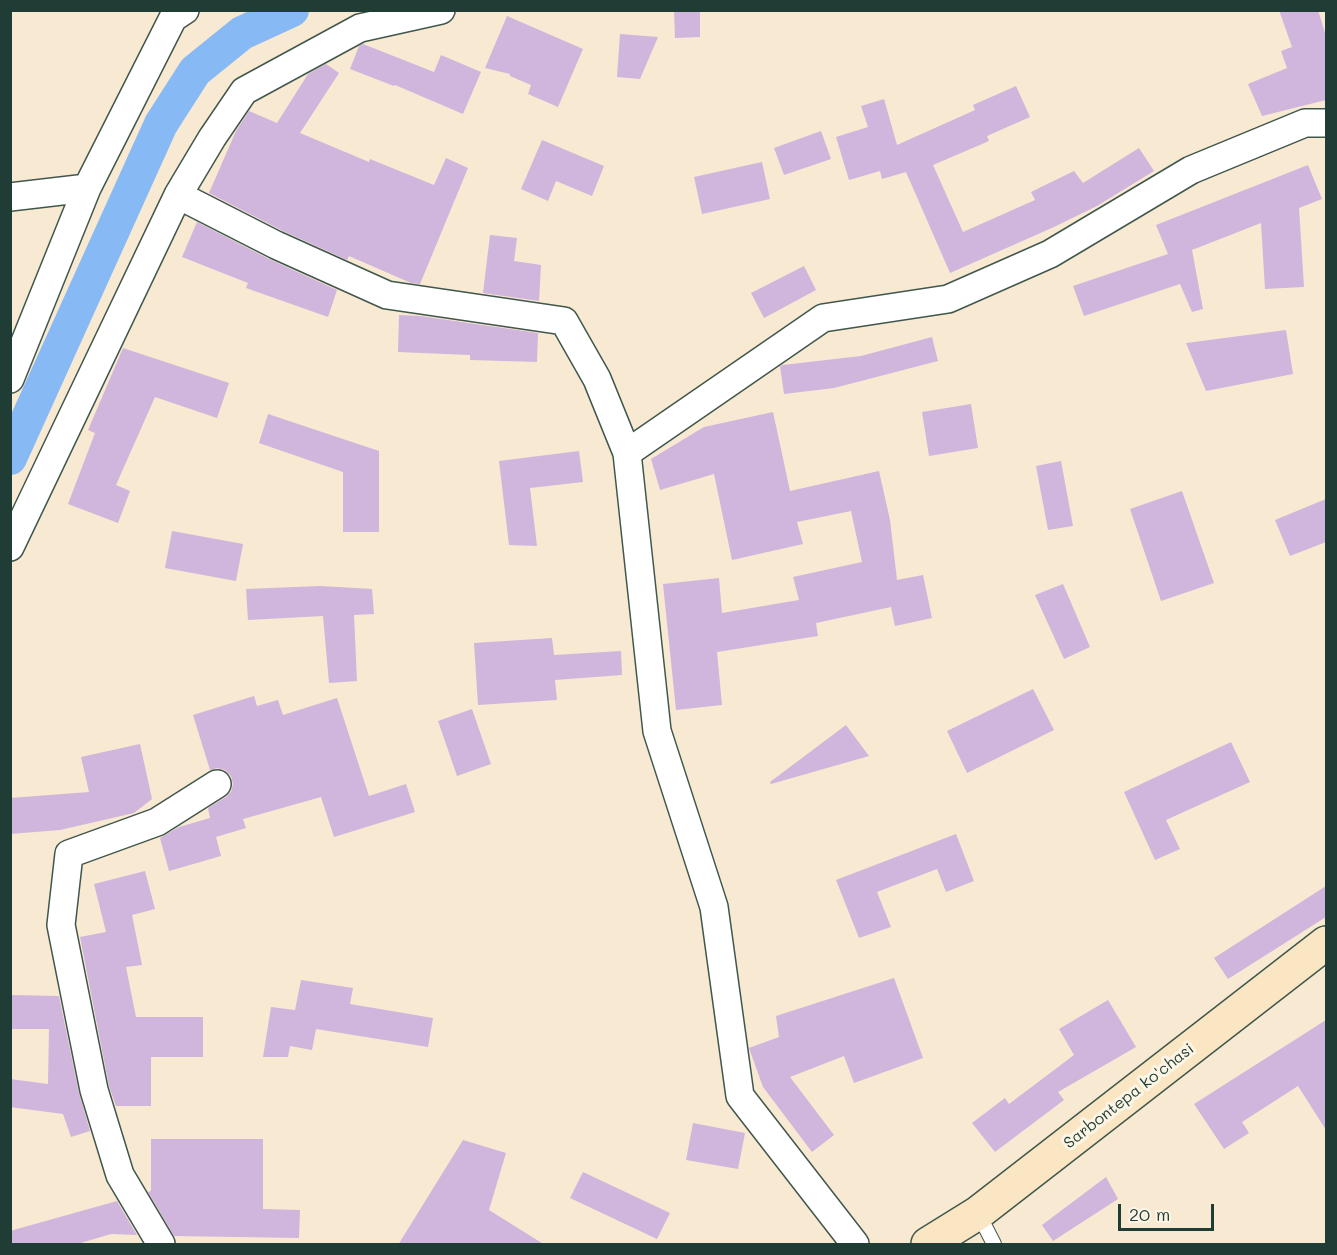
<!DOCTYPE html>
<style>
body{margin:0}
#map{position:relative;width:1337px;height:1255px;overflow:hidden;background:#f8e9d2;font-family:Mali,sans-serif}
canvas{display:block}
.frame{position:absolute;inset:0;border:12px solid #1f3d34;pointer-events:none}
.scale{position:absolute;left:1118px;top:1204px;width:96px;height:27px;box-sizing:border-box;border:3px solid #1f3d34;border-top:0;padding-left:8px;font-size:18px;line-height:21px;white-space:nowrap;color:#1f3d34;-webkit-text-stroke:4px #fcf5e5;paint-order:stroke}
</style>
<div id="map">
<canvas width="1337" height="1255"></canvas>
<div class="frame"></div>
<div class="scale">20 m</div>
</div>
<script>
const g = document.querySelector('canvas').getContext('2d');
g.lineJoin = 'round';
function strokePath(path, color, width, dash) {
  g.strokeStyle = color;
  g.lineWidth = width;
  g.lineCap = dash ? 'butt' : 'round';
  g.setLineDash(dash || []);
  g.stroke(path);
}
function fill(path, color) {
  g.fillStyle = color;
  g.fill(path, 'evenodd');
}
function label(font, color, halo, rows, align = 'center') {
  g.font = font + ' Mali,sans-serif';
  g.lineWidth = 6;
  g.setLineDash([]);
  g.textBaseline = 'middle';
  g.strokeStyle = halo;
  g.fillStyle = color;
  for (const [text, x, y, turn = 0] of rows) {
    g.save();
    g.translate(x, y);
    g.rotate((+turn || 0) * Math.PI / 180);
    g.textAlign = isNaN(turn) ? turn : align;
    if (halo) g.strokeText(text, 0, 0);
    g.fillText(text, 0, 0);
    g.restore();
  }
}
strokePath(new Path2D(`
 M10,458L161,124L195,71L242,33L292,10`), '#87b9f4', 34);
fill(new Path2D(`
 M674,10H700V37L675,38Z
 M1279,10H1318L1326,36V100L1262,116L1248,84L1287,68L1281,51L1292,47Z
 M507,16L583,49L558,107L528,94L531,85L510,76V74L485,68Z
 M620,34L658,37L640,79L617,77Z
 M363,44L434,72L441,55L481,72L463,114L395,85L394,86L350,69L359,46Z
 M326,64L339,73L300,133L369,162L370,159L434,185L446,158L468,168L420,284L411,283L349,256L347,260L283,231L209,193L236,131L249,111L277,123L308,74Z
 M1016,86L1030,117L987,136L989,141L933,165L963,232L1035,200L1031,192L1074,171L1083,183L1139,148L1154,171L1097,206L1054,227L950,273L906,172L882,179L880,171L849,180L836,137L868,127L861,106L884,99L897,145L975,110L973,105Z
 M821,131L831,159L784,175L774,148Z
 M542,140L604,166L592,196L556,181L548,201L521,189Z
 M762,162L770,199L702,214L694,177Z
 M1308,165L1322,199L1299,208L1304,287L1265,289L1261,223L1192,250L1203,309L1192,312L1180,284L1084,316L1073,286L1168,254L1156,225Z
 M197,222L269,259L337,290L328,317L246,288L248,283L182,257Z
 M490,235L517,238L514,261L541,265L539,301L483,293Z
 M804,266L816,290L764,318L751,293Z
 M399,315L420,316L538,333L537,362L470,360V355L398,352Z
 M1286,330L1293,374L1206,391L1186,343Z
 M932,337L938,361L834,388L784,394L780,366L783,365L861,356Z
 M123,348L229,383L217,418L155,397L116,485L130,491L118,523L68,504L95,433L88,430Z
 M971,404L978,448L929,456L922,412Z
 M773,412L790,491L879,471L890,520L897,580L923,575L932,618L895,626L891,607L816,623L818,636L717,652L722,705L676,710L663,584L719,578L722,613L799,600L793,577L862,562L851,511L797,522L803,544L732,560L714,474L660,490L651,459L704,427Z
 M268,414L379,451V532H343V472L259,443Z
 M579,451L583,482L530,488L537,546L509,545L499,461Z
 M1061,461L1073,526L1048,530L1036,466Z
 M1182,491L1214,583L1161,601L1130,509Z
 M1326,499V542L1290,556L1275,520Z
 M172,531L243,544L236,581L165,568Z
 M1063,584L1090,647L1064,659L1035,595Z
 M320,586L372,589L374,614L354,615L357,681L329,683L323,616L248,620L246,589Z
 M552,638L554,655L621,651L622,675L555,680L557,700L478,705L474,643Z
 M1033,689L1054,730L967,773L947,731Z
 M254,696L257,706L278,700L283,715L337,698L369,796L406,784L415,812L334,837L321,797L243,819L246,828L216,837L221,856L169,871L160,838L179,827L210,818L208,808L226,797L231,792L233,784L231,776L225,770L217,768L210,770L193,715Z
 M472,709L491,764L457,776L438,721Z
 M846,725L869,756L771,784L770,782Z
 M1231,742L1250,782L1166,820L1180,849L1155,860L1124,792Z
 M140,744L152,799L134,813L60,830L10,834V798L89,792L81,757Z
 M956,834L974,881L946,892L937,869L877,892L891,927L859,938L836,880Z
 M145,871L155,909L132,915L142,965L126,967L136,1017H203V1057H151V1106H116L109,1086L80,937L106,932L94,884Z
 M1326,886V917L1228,979L1214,958Z
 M894,978L923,1058L854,1083L844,1056L790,1077L834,1135L812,1152L763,1087L749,1048L779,1037L776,1016Z
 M301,980L353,988L350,1004L433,1018L428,1047L316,1029L312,1050L290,1046L288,1057H263L271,1007L295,1010Z
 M10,995L59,996L79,1093L90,1131L71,1137L63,1114L10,1107V1079L48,1084L49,1029H10Z
 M1108,1000L1136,1047L1058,1092L1064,1100L995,1152L972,1123L1005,1098L1009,1104L1074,1055L1059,1029Z
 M1326,1020V1130L1298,1086L1242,1122L1249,1133L1224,1149L1194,1104Z
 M693,1123L745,1133L738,1169L686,1160Z
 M151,1139H263V1209L300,1210L299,1238L174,1236L148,1192L151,1191Z
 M463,1140L506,1153L489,1210L545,1245H398Z
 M583,1172L670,1213L657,1239L570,1198Z
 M1106,1177L1118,1199L1053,1241L1042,1225Z
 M117,1201L137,1235L111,1234L74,1245H10V1231Z`), '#d0b5dd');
const lane = new Path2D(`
 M978,1213L994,1244`);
const street = new Path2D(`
 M441,10L360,28L244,91L212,138L178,195L276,245L387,295L564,321L597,379L627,453L657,731L714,907L740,1096L855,1244
 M10,197L87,188
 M10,379L87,188L173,18L185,10
 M627,453L823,318L948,299L1050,254L1191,170L1305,123H1326
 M10,547L178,195
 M161,1244L120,1175L94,1090L61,925L69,854L157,822L217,784`);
const secondary = new Path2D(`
 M928,1244L978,1213L1326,943`);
strokePath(lane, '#40574c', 16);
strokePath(street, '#40574c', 30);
strokePath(secondary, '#40574c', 36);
strokePath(lane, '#fff', 14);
strokePath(street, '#fff', 27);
strokePath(secondary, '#fbe6c4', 33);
label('16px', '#1f3d34', '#fcf5e5', [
 ["Sarbontepa ko'chasi",1129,1096,-38]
]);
</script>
